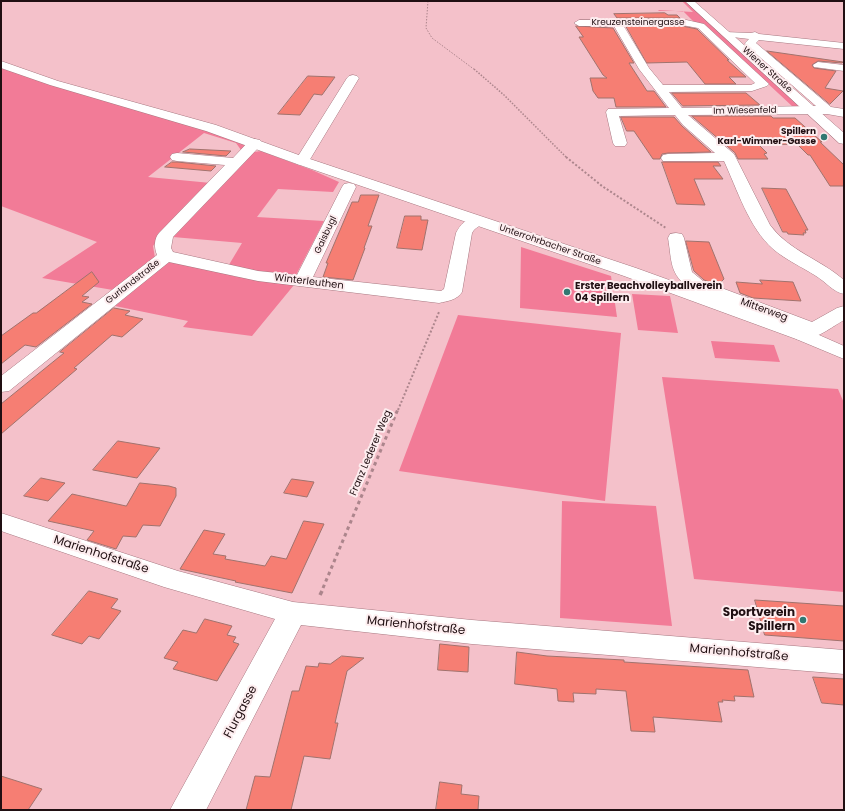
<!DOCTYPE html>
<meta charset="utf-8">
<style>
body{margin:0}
#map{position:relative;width:845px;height:811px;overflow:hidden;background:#f4c1ca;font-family:Poppins,sans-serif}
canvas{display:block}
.frame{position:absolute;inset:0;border:2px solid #200f12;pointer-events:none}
</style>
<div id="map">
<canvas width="845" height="811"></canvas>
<div class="frame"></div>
</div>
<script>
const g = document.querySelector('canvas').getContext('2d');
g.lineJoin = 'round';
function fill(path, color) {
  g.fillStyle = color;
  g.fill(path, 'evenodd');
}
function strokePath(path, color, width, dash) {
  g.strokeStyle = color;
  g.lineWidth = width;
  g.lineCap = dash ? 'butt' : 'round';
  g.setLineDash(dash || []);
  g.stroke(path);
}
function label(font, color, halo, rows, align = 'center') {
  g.font = font + ' Poppins,sans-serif';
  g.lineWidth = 4;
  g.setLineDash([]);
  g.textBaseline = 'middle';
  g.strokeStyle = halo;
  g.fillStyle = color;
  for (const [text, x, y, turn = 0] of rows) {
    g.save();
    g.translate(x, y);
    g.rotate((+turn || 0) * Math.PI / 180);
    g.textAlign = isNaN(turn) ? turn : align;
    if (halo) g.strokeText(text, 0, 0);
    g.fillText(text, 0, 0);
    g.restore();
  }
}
fill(new Path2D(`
 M682,1H685L791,98L799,107H793L704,24L694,22L683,11H659L658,10L693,12Z
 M1,66L194,125L247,145L241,150L236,143L204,133L148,177L211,183L160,237L153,246L155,258L113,290L42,278L97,242L1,206Z
 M261,151L312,170L339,182L333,192L278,189L257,217L324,221L296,275L291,278L227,268L242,243L173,237L170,235L254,152Z
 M521,247L611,276L617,317L520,308Z
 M172,261L235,274L233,276L294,285L252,336L183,327L188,321L115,306L165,264Z
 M632,294L670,296L678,333L638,330Z
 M458,315L621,333L605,501L399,471Z
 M711,341L774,345L780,362L715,358Z
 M662,377L838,389L844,403V592L694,579Z
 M562,501L656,506L672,626L560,618Z`), '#f27b97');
const building = new Path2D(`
 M665,13L668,15H677L680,18H617L614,14Z
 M576,26L613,28L634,63H629L647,91H654L666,107H616L614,98H598L593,91L590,78H607L603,75L579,37H583Z
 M626,26H682L697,29L729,60H727L746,77H729L736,84H705L687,62L647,63Z
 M767,51L843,62L842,63L818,61L812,65L814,68L836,71L825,88L843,91L830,104Z
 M308,76L335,77L322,95L314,94L300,115L278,114Z
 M672,93H746L760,105L683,106Z
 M692,116H771L773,118H795L822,142H820L844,165V186H830L810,155H808L797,144L759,145L767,153L764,154L768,159H738L735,153Z
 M621,117H674L682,126L711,152L668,153L662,154L660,159H653L634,131H627Z
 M190,149L231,151L226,156L183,152Z
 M172,162H177L216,166L211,171L165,167Z
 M662,162H718L721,166H713L723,179H694L705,205L677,204Z
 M762,188L786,189L808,230H805L806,233H803L804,235L788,234L787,232H783Z
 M361,195H379L368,226H372L364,248H365L353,280L323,277L328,263H326L352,202H358Z
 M405,216H421V220H428L422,250L397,248Z
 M686,241L709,242L724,279L718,285L704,280L694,271Z
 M92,272L99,282L82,296L89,297L82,302L92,304L36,347L25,345L1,364V336L33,313H36Z
 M760,280L793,282L801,301L753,298L740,293L736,282L762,284Z
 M114,308L130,311L125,315L143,319L122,337L112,335L74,368L77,369L1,434V404L64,353L60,352Z
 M118,441L160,448L137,478L93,470Z
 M41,478L65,483L48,501L24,496Z
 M292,479L314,482L307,497L284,493Z
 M140,483L169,486L176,488V496L160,526L143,525L136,537L123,536L116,549L87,540L94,531L48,521L72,494L126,506Z
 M304,521L324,524L292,593L235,582L236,581L180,569L204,530L225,534L213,554L226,556L225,559L265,566L271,556L286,559Z
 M89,591L118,599L111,608L121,611L99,639L89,636L82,644L52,635Z
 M755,600L844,606V641L765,635Z
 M205,619L232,626L227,635L236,637L233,642L239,644L217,681L173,669L178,662L164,658L183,630L196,633Z
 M440,644L469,647L468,672L438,670Z
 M517,652L547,656L624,660V662L748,670L754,697L734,696L735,701L722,700L723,702H718L722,722L653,717L655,732L631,731L626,691L596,689V694L573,693L574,702L558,701L557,689L515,684Z
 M342,656L364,658L347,671L335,723H338L330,759L304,756L291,810H246L255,776L270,777L292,691H299L306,666L318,667L319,663L330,664Z
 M813,677L844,679V705L822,703Z
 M1,776L42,789L28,810H1Z
 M440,782L462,785L461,794L479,796L478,810H436Z`);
fill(building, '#f67e73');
strokePath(building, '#a0726d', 1);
const minor = new Path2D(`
 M682,19L704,24L769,84L767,86L752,91L669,92L682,108L816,106L746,45L745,43L749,39L724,36L722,34L724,32L751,33L755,32L759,34L844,43V49L759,40L756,43L831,107L844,109V117L827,114L688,115L734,154L770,225C789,251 820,259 844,280V294C833,292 826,282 816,276C802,267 786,260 773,249C749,228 737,189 724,161H663L661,158L663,155L668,154L715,153L683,125L675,115L619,116L627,143L625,146H615L613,143L606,112L608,109L669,108L639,69L614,26H579L574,23L579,20ZM623,25H682L698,28L755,83L751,85H663L649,68Z
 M818,62L844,65V71L814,67L813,65Z
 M353,75L357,76L359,78L309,161L307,164L302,165L297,164L295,161L347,78L349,76Z
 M255,139L260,140L262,143L260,146L173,237L171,248L173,252L258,271L297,275L342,187L344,184L349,183L354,184L356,187L313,277L441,291L444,289L456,233C461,223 470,215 483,218L485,221C481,226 475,227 472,233L462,292C457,300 448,301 439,303L258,281L169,262L9,391L1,392V376L157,255C154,247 154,239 159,233L225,165L177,161L172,160L170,157L172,154L177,153L233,158L250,140Z
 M676,233L682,234L684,238L692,272L703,281L812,322L837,308L844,306V320C830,328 812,343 796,339L793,335L798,330L691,289C669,275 672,261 668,238L670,234Z
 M1,513L178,571L293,602L472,620L844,650V674L472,644L301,625L206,810H170L275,619L164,587L1,531Z`);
const major = new Path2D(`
 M685,1H694L844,133V144L839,143Z
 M1,61L58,81L216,125L307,158L636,268L810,331L844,346V359L796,339L624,276L297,164L206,131L50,85L1,68Z`);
strokePath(minor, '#a77881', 1);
strokePath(major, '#a77881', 1);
strokePath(new Path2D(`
 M428,1L426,28L432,38L475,70`), '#ac858c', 1, [1.5, 1.5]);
strokePath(new Path2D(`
 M474,69L504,95L567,158`), '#ac858c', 1.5, [1.5, 1.5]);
strokePath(new Path2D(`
 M566,157L602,186L666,228
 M398,410L439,312`), '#ac858c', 2, [2, 2]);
strokePath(new Path2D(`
 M323,588L398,409`), '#ac858c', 3, [3.5, 3.5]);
strokePath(new Path2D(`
 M320,595L324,587`), '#ac858c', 3.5, [4.5, 4.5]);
fill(minor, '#fff');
fill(major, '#fff');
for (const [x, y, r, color] of [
 [824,137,4,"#317872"],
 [567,292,4,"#317872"],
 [803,620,4,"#317872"]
]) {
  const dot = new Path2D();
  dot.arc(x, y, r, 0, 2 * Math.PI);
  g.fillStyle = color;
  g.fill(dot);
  strokePath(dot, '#fdedef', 1.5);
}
label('9px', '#200f12', '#fdedef', [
 ["Kreuzensteinergasse",638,23],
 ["Wiener Straße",767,70,42],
 ["Im Wiesenfeld",745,111,-1],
 ["Gaisbugl",326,235,-65],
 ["Unterrohrbacher Straße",550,245,19],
 ["Gurlandstraße",133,282,-38]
]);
label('bold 9px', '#200f12', '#fdedef', [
 ["Spillern",816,132],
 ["Karl-Wimmer-Gasse",816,142]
], 'right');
label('10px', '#200f12', '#fdedef', [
 ["Winterleuthen",309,282,7],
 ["Mitterweg",764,310,20],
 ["Franz Lederer Weg",371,453,-67]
]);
label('bold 10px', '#200f12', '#fdedef', [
 ["Erster Beachvolleyballverein",575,286],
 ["04 Spillern",575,298]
], 'left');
label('12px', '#200f12', '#fdedef', [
 ["Marienhofstraße",101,555,18],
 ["Marienhofstraße",416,626,6],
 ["Marienhofstraße",739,653,5],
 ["Flurgasse",241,712,-62]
]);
label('bold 12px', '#200f12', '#fdedef', [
 ["Sportverein",795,613],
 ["Spillern",795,627]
], 'right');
</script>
